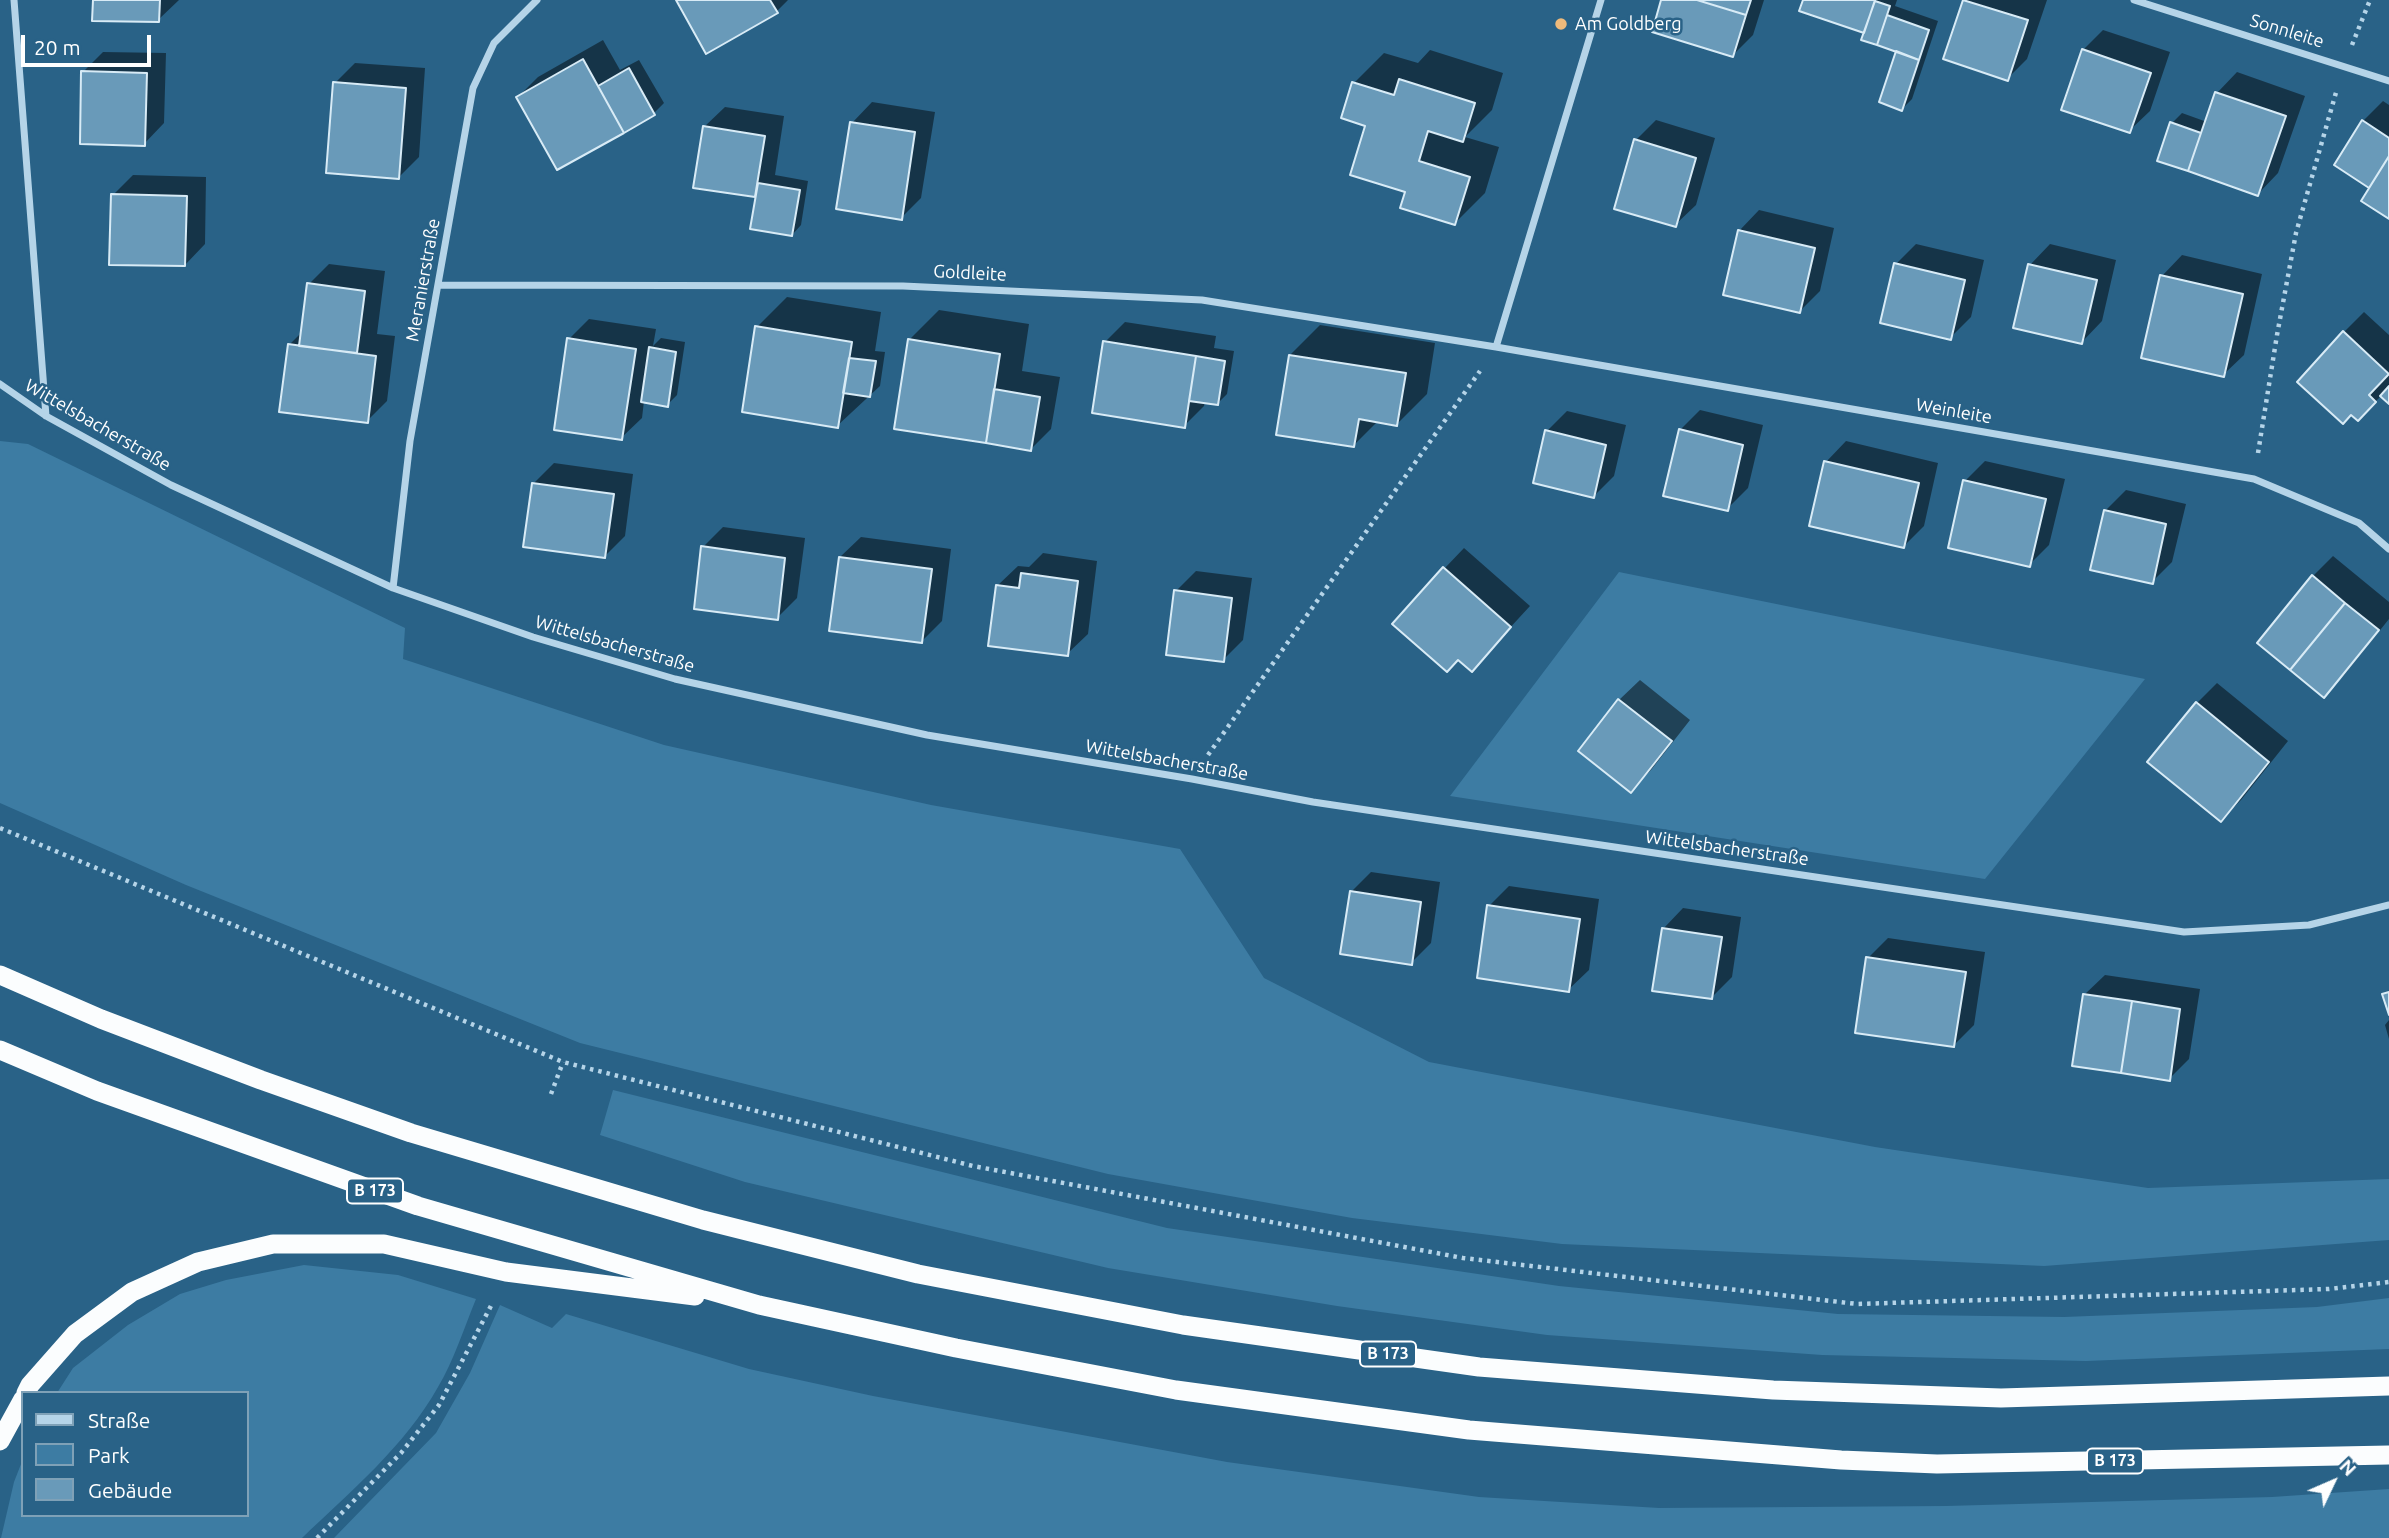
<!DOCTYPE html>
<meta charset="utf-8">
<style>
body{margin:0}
#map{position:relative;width:2389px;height:1538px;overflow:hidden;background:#296287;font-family:Ubuntu,sans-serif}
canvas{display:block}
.legend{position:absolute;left:21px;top:1391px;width:228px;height:126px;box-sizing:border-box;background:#296287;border:2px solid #7fa1b7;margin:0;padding:9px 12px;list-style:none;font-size:21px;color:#fff}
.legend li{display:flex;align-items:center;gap:14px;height:35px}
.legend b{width:35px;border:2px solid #7fa1b7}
.north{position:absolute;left:2298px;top:1447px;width:70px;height:70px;-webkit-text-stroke:5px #296287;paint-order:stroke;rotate:46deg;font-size:19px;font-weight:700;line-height:28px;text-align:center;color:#fff}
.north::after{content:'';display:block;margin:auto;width:24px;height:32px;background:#fff;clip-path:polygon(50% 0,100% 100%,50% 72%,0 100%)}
.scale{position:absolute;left:21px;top:35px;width:130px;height:32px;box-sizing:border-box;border:4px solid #fff;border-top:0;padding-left:9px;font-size:21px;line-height:24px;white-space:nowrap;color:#fff;-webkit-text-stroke:5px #296287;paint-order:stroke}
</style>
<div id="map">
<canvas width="2389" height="1538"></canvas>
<ul class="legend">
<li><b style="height:9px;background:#b5d4e8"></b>Straße</li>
<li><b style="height:19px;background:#3d7ca3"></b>Park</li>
<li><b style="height:19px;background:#699ab9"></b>Gebäude</li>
</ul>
<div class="north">N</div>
<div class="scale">20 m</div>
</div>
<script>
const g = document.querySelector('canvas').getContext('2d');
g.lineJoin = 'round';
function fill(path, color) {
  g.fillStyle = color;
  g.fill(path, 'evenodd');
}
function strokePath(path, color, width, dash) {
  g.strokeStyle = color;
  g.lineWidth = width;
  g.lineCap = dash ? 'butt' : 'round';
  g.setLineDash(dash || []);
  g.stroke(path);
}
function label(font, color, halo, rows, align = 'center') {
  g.font = font + ' Ubuntu,sans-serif';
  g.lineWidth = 5;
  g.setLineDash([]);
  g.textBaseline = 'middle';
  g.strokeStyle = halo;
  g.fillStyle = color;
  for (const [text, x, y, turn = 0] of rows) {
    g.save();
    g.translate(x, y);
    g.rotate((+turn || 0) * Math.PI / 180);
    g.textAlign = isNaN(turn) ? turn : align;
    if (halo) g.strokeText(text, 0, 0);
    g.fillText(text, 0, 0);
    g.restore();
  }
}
fill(new Path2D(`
 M0,441L28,444L405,628L403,659L664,745L931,805L1180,849L1264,978L1429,1062L1875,1147L2148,1188L2389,1179V1240L2044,1266L1562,1244L1352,1218L1108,1174L580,1043L186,885L0,803Z
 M1619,572L2145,679L1985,879L1450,796Z
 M613,1090L1167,1228L1559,1286L1838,1314L2064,1317L2317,1307L2389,1298V1349L2086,1361L1822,1355L1547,1335L1337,1306L1108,1268L745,1182L600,1135Z
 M304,1265L398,1275L476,1299C464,1328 454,1360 438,1387C405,1446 350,1492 302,1538H1L14,1482L23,1459V1515H247V1393H57L73,1368L128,1325L180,1294L226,1280Z
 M500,1305L552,1328L566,1314L749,1369L873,1396L1227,1462L1479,1497L1659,1508L1946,1506L2272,1497L2389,1489V1538H334L436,1433L470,1373Z`), '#3d7ca3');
fill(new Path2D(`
 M95,0H179L158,20Z
 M678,0H788L776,12Z
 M1663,0H1764L1753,35L1733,55Z
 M1805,0H1897L1895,6L1938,21L1912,99L1902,109L1899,50Z
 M1965,0H2047L2027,59L2007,79L1945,58Z
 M2103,30L2170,52L2150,111L2129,131L2083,50Z
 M603,40L620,70L639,60L664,103L654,113L623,131L518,97L538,77Z
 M1430,50L1503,73L1492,110L1465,137L1499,147L1485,193L1455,223L1407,191L1367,125L1354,83L1384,53L1418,63Z
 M103,52L166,53L164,123L144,144L83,72Z
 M355,63L425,68L419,157L399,177L335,83Z
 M2237,72L2305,96L2278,173L2258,194L2172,123L2182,113L2207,122L2217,93Z
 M2383,101L2389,105V217L2372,187L2336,164L2363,121Z
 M872,102L935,112L921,198L901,218L852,123Z
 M725,107L784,116L775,175L808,181L801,225L792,235L757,196L695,186L704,127Z
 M1656,120L1715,138L1696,205L1675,225L1636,140Z
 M133,175L206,177L205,244L185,265L113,195Z
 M1759,210L1834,228L1820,291L1800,311L1739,231Z
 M1916,244L1984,260L1971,317L1950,338L1896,264Z
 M2050,244L2116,260L2102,321L2082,342L2030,265Z
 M2182,255L2262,274L2244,355L2223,375L2162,276Z
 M329,264L385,271L377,334L395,336L387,401L367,421L289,345L303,331L309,284Z
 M787,297L881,312L875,351L885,352L880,386L837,426L757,327Z
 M939,310L1029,324L1022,371L1060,377L1051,429L1031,449L909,340Z
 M2364,312L2389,335V401L2382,395L2358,419L2344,332Z
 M589,319L656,329L653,346L661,338L685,342L677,395L667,405L644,401L642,418L621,438L569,339Z
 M1125,322L1216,336L1214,348L1234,351L1227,394L1218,403L1205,402L1204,406L1184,426L1105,342Z
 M1320,325L1435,343L1427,394L1397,424L1378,421L1353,446L1290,355Z
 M1700,410L1763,425L1748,488L1727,509L1680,430Z
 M1567,411L1626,425L1614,476L1594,496L1547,431Z
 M1846,441L1938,463L1924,526L1904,546L1826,462Z
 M1985,461L2065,479L2049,545L2029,565L1965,481Z
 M554,463L633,474L625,536L605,556L533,484Z
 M2126,490L2186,504L2172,562L2152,582L2092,569L2106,510Z
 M723,527L805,538L797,598L777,618L703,547Z
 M861,537L951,549L942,621L922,641L840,557Z
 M1464,548L1530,606L1472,669L1444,569Z
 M1043,553L1097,561L1088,634L1067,654L997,586L1018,566L1029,567Z
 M2333,556L2389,602V619L2344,675L2324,695L2313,576Z
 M1196,571L1252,578L1243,640L1223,660L1176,591Z
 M1640,680L1690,720L1651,770L1631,790L1619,700Z
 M2217,683L2288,741L2241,800L2221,820L2197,703Z
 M1371,872L1440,882L1431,943L1411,963L1351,892Z
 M1509,886L1599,899L1589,970L1568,990L1489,906Z
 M1683,908L1741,917L1732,977L1712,997L1663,929Z
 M1888,938L1985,952L1974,1025L1954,1045L1868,958Z
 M2105,975L2200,989L2189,1059L2169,1079L2084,995Z
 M2389,1020V1039L2385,1025Z`), '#0007');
const building = new Path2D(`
 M93,0H160L159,22L92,21Z
 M676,0H770L778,13L706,54Z
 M1661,0H1697L1746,15L1733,57L1652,32Z
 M1697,0H1751L1746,15Z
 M1803,0H1875L1864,33L1799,11Z
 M1963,0L2028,20L2008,81L1943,59Z
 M1875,1L1890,6L1877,45L1861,40Z
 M1887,15L1929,30L1919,60L1877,45Z
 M2082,49L2151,73L2130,133L2061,110Z
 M1896,51L1919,60L1902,111L1879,102Z
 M583,59L624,133L557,170L516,97Z
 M629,68L655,115L624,133L598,86Z
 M81,71L147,73L145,146L80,144Z
 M1399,79L1475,103L1463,142L1428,131L1419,161L1470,177L1455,225L1400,208L1405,192L1350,175L1365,126L1341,118L1352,82L1394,95Z
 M333,82L406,88L399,179L326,173Z
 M2215,92L2286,116L2258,196L2188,171Z
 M2362,120L2389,138V156L2369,188L2334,165Z
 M850,122L915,132L902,220L836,209Z
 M2170,122L2201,133L2188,171L2157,161Z
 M703,126L765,136L755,197L693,188Z
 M1634,139L1696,158L1676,227L1614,209Z
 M2389,156V219L2361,201Z
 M758,183L800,190L792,236L750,229Z
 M111,194L187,196L185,266L109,265Z
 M1738,230L1815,248L1800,313L1723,295Z
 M1894,263L1965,280L1951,340L1880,323Z
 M2028,264L2097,280L2082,344L2013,328Z
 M2160,275L2243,294L2224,377L2141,358Z
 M307,283L365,291L357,353L299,346Z
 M755,326L852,342L838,428L742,412Z
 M2343,331L2389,374L2369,395L2376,402L2358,421L2351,415L2343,424L2297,382Z
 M567,338L636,349L622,440L554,430Z
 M908,339L1000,354L986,443L894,429Z
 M1103,341L1196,356L1185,428L1092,413Z
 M288,344L376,356L368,423L279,412Z
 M649,347L676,352L668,407L641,402Z
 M1289,355L1406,373L1397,426L1359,419L1354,447L1276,435Z
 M1196,356L1225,361L1218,405L1189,401Z
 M849,358L876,361L870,397L843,393Z
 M2389,386V404L2380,396Z
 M994,389L1040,397L1031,451L986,443Z
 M1679,429L1743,445L1728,511L1663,496Z
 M1545,430L1606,445L1594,498L1533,483Z
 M1824,461L1919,483L1904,548L1809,526Z
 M1963,480L2046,499L2030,567L1948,548Z
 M532,483L614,494L605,558L523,547Z
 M2104,510L2166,524L2153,584L2090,570Z
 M701,546L785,558L778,620L694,609Z
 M839,557L932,569L922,643L829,631Z
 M1443,567L1511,627L1472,672L1458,660L1447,672L1392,624Z
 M1021,573L1078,581L1068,656L988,646L996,585L1019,588Z
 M2312,575L2345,603L2290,670L2257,643Z
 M1174,590L1232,598L1224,662L1166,655Z
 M2345,603L2379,630L2324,698L2290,670Z
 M1618,699L1672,741L1631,793L1578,751Z
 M2196,702L2269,762L2221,822L2147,762Z
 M1350,891L1421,902L1412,965L1340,954Z
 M1487,905L1580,919L1569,992L1477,978Z
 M1662,928L1722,937L1712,999L1652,991Z
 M1866,957L1966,972L1954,1047L1855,1033Z
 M2389,992V1015L2382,994Z
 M2083,994L2132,1001L2121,1073L2072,1066Z
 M2132,1001L2180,1009L2170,1081L2121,1073Z`);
fill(building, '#699ab9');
strokePath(building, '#d8ebf6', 2);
strokePath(new Path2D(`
 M2352,45L2370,0
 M2258,453L2277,335L2296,233L2337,89
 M1208,755L1480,371
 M0,828L563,1062L973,1166L1463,1258L1857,1304L2329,1289L2389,1282
 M551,1094L563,1062
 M317,1538L401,1453L439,1405L493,1302`), '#b5d4e8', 4.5, [3.5, 5]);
strokePath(new Path2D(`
 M14,0L46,416
 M2134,0L2389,81
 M438,285L903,286L1202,300L1496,347L2254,479L2359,523L2389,549
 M1496,347L1601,0
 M0,384L46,416L171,485L393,588L533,637L675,679L927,735L1192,779L1313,802L2184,932L2309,925L2389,905
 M393,588L410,441L473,88L494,43L537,0`), '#b5d4e8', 7);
strokePath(new Path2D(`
 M0,975L101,1019L261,1080L411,1133L703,1220L918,1274L1183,1325L1479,1367L1773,1390L2001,1398L2389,1386
 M0,1050L97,1091L418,1206L759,1305L956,1348L1176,1390L1469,1430L1841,1460L1937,1464L2389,1455
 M26,1393L30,1385L75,1334L132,1292L198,1262L273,1244H384L506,1272L695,1296
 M0,1441L23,1399`), '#fbfdfe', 19);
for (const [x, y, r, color] of [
 [1561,24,7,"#efba7b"]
]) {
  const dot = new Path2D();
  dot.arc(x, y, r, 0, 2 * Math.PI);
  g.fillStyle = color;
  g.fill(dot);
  strokePath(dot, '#296287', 2.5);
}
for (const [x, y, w] of [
 [375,1191,56],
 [1388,1354,56],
 [2115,1461,56]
]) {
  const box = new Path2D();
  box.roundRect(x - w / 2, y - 12.5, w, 25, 5);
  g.fillStyle = '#296287';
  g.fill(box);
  strokePath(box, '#fff', 2);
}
label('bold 16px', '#fff', null, [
 ["B 173",375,1191],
 ["B 173",1388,1354],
 ["B 173",2115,1461]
]);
label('18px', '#fff', '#296287', [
 ["Am Goldberg",1575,24]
], 'left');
label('18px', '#fff', '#296287', [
 ["Sonnleite",2287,31,17],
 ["Goldleite",970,273,3],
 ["Meranierstraße",423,280,-80],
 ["Weinleite",1954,411,10],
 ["Wittelsbacherstraße",98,425,30],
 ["Wittelsbacherstraße",615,644,16],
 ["Wittelsbacherstraße",1167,760,10],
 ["Wittelsbacherstraße",1727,848,8]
]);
</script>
